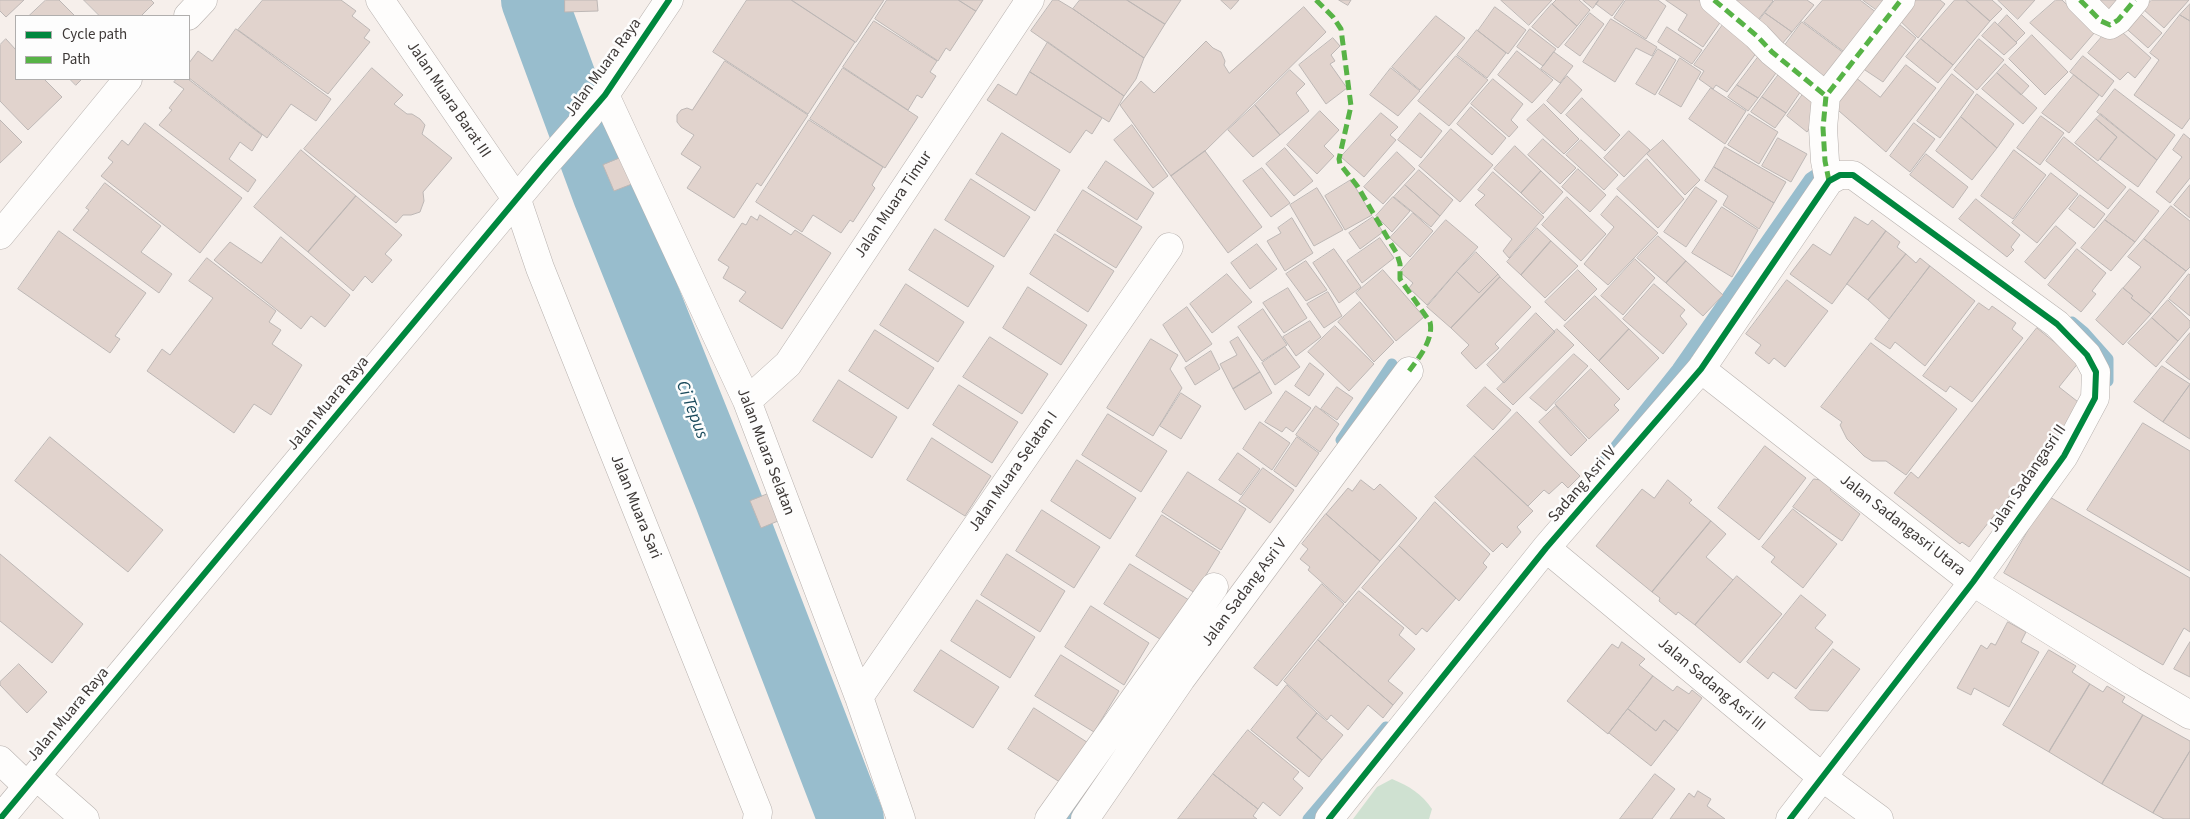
<!DOCTYPE html>
<style>
body{margin:0}
#map{position:relative;width:2190px;height:819px;overflow:hidden;background:#f6efeb;font-family:"Source Sans 3",sans-serif}
canvas{display:block}
.legend{position:absolute;left:15px;top:15px;width:175px;height:65px;box-sizing:border-box;background:#fdfdfd;border:1px solid #b0aead;margin:0;padding:6px 9px;list-style:none;font-size:15px;color:#3d3836}
.legend li{display:flex;align-items:center;gap:10px;height:25px}
.legend b{width:25px;border:1px solid #b0aead}
</style>
<div id="map">
<canvas width="2190" height="819"></canvas>
<ul class="legend">
<li><b style="height:6px;background:#00873e"></b>Cycle path</li>
<li><b style="height:6px;background:#57b346"></b>Path</li>
</ul>
</div>
<script>
const g = document.querySelector('canvas').getContext('2d');
g.lineJoin = 'round';
function fill(path, color) {
  g.fillStyle = color;
  g.fill(path, 'evenodd');
}
function strokePath(path, color, width, dash) {
  g.strokeStyle = color;
  g.lineWidth = width;
  g.lineCap = dash ? 'butt' : 'round';
  g.setLineDash(dash || []);
  g.stroke(path);
}
function label(font, color, halo, rows, align = 'center') {
  g.font = font + ' "Source Sans 3",sans-serif';
  g.lineWidth = 5;
  g.setLineDash([]);
  g.textBaseline = 'middle';
  g.strokeStyle = halo;
  g.fillStyle = color;
  for (const [text, x, y, turn = 0] of rows) {
    g.save();
    g.translate(x, y);
    g.rotate((+turn || 0) * Math.PI / 180);
    g.textAlign = isNaN(turn) ? turn : align;
    if (halo) g.strokeText(text, 0, 0);
    g.fillText(text, 0, 0);
    g.restore();
  }
}
fill(new Path2D(`
 M1392,779C1409,786 1422,794 1432,809L1429,819H1353L1377,787Z`), '#cfe1d1');
strokePath(new Path2D(`
 M2072,322L2084,332L2108,359V381
 M1341,440L1392,364
 M1604,461L1677,369L1810,178L1825,168
 M1068,819L1082,800
 M1308,819L1386,727`), '#98bdcd', 11);
strokePath(new Path2D(`
 M534,0L606,195L727,497L851,819`), '#98bdcd', 66);
const building = new Path2D(`
 M0,0H24L6,17L0,11Z
 M46,0H59L75,16H29Z
 M84,0H151L154,3L141,16H100Z
 M263,0H341L356,11L352,16L370,30L364,38L370,42L328,94L238,30Z
 M565,0H597L598,11L565,12Z
 M747,0H791L855,42L808,114L713,52Z
 M792,0H884L856,42Z
 M887,0H958L976,11L950,51L946,48L938,61L875,19Z
 M959,0H983L976,11Z
 M1053,0H1058L1073,9L1144,58L1136,79L1124,96L1031,31Z
 M1080,0H1127L1165,24L1144,58L1073,9Z
 M1127,0H1181L1165,24Z
 M1221,0H1239L1231,9Z
 M1339,0H1351L1348,5Z
 M1501,0H1552L1529,25Z
 M1579,0L1590,10L1577,26L1552,4L1556,0Z
 M1583,0H1599L1593,8Z
 M1599,0H1624L1612,16L1596,4Z
 M1626,0H1658L1666,6L1646,39L1614,18Z
 M1666,0H1708L1726,14L1703,47L1678,30L1687,15Z
 M1725,0H1772L1773,1L1754,25Z
 M1775,0H1807L1814,5L1792,32L1765,13Z
 M1823,0H1860L1877,13L1847,54L1804,22Z
 M1863,0H1885L1877,10Z
 M1907,0H1940L1945,4L1918,38L1895,16Z
 M1955,0H1966L1990,21L1953,65L1921,39Z
 M1966,0H1992L2002,9L1990,21Z
 M1998,0H2035L2018,19Z
 M2056,0H2062L2095,32L2071,60L2030,23Z
 M2084,0H2125L2105,20Z
 M2152,0H2189L2164,28L2143,9Z
 M1552,4L1577,26L1558,48L1532,27Z
 M2190,4V21L2180,15Z
 M1304,7L1326,32L1205,151L1171,176L1120,105L1141,81L1154,93L1206,41L1213,48L1221,52L1225,61L1224,65L1229,73Z
 M1495,7L1526,30L1508,54L1478,31Z
 M2135,9L2162,33L2148,48L2120,23Z
 M1590,13L1604,24L1580,56L1565,45Z
 M1765,13L1792,32L1777,50L1752,30Z
 M2007,15L2025,33L2016,42L1998,25Z
 M2180,15L2190,21V118L2182,129L2134,95L2159,60L2150,53Z
 M1436,16L1465,38L1420,90L1392,67Z
 M1611,19L1657,47L1652,56L1636,48L1615,82L1583,62Z
 M1727,19L1763,44L1727,92L1716,85L1713,89L1699,79L1704,71L1694,65Z
 M1893,19L1916,38L1883,82L1859,66Z
 M874,21L937,61L930,72L936,76L922,98L917,95L908,110L843,67Z
 M1802,22L1848,56L1823,89L1777,56Z
 M1995,22L2017,43L2004,55L1982,36Z
 M2113,24L2151,58L2135,78L2128,72L2120,80L2088,53Z
 M1667,27L1702,50L1692,64L1658,42Z
 M236,29L331,99L316,121L291,104L267,138L189,78V63L198,51L212,61Z
 M1530,29L1556,49L1543,66L1517,47Z
 M1477,30L1506,53L1487,78L1457,55Z
 M2032,35L2068,72L2045,95L2009,59Z
 M1333,38L1340,46L1331,55L1335,61L1330,64L1347,88L1326,104L1299,65Z
 M6,39L16,50V79H44L62,97L28,130L0,101V45Z
 M1921,39L1953,65L1938,83L1906,57Z
 M1979,39L2004,60L1977,90L1954,70Z
 M1048,42L1124,96L1109,122L1030,72Z
 M1658,49L1676,60L1655,95L1636,84Z
 M1517,51L1553,80L1532,103L1498,75Z
 M1554,52L1573,66L1560,83L1541,69Z
 M1762,52L1781,66L1758,98L1737,85Z
 M1456,56L1488,80L1449,126L1418,101Z
 M2083,56L2114,81L2102,97L2070,72Z
 M1680,58L1701,72L1681,107L1659,94Z
 M725,61L808,115L761,186L757,183L734,218L687,188L701,167L681,154L694,135L681,127L677,122V115L681,110L687,108L692,110Z
 M2005,64L2029,86L2021,95L1997,73Z
 M1906,65L1936,88L1886,152L1831,104L1855,77L1880,97Z
 M1785,66L1807,82L1786,113L1762,97Z
 M372,68L403,95L394,104L407,114H412L420,119L425,125L422,134L452,158L423,192L424,201L420,212L411,215H403L396,223L304,149Z
 M843,68L918,117L885,168L810,119Z
 M1391,68L1420,91L1398,116L1370,95Z
 M1290,70L1305,84L1296,93L1309,111L1280,135L1255,105Z
 M1030,72L1102,118L1092,134L1086,130L1070,153L987,100L998,84L1016,95Z
 M1997,73L2037,108L2023,124L1982,89Z
 M1952,74L1974,92L1940,138L1917,121Z
 M2074,75L2099,95L2069,133L2042,113Z
 M1567,76L1582,90L1561,114L1547,101Z
 M70,79H82L76,85Z
 M177,79H188L262,135L252,151L240,142L229,159L256,180L248,192L159,125L172,110L169,108L184,89L174,82Z
 M1493,79L1523,104L1511,120L1518,127L1509,137L1471,104Z
 M1737,85L1758,98L1748,111L1728,97Z
 M1711,88L1746,111L1725,144L1689,119Z
 M2115,89L2175,135L2157,160L2097,112Z
 M1806,90L1818,116L1807,132L1787,116Z
 M1977,94L2014,124L1997,148L1961,117Z
 M1762,97L1786,113L1775,128L1751,112Z
 M1582,98L1620,135L1605,151L1566,115Z
 M1544,104L1579,139L1564,154L1527,120Z
 M1255,105L1280,135L1253,157L1228,130Z
 M1471,107L1506,138L1492,155L1457,124Z
 M1320,111L1339,130L1324,146L1334,156L1317,174L1287,145Z
 M1381,113L1398,127L1390,135L1396,140L1364,177L1341,157Z
 M1420,113L1442,131L1421,158L1398,140Z
 M1749,114L1778,132L1759,164L1728,145Z
 M2101,114L2157,160L2138,187L2100,159L2117,137L2096,119Z
 M2041,116L2064,133L2040,165L2017,148Z
 M1961,117L1997,148L1972,180L1936,151Z
 M2096,119L2117,137L2098,161L2075,143Z
 M0,120L22,142L0,163Z
 M809,120L883,167L872,185L875,188L853,222L850,220L841,233L813,215L802,232L756,202Z
 M145,123L242,198L200,253L101,176L113,162L108,158L122,140L128,145Z
 M1914,123L1935,139L1910,172L1890,156Z
 M1132,125L1168,176L1153,188L1114,140Z
 M1451,129L1493,165L1460,202L1419,166Z
 M1629,131L1650,150L1624,177L1604,158Z
 M1002,133L1060,170L1035,211L976,174Z
 M2184,134L2190,139V178L2170,203L2156,192L2182,157L2173,150Z
 M2064,137L2126,187L2108,209L2046,161Z
 M1778,138L1807,154L1791,182L1762,166Z
 M1543,139L1576,168L1560,184L1528,155Z
 M1581,140L1618,175L1604,190L1566,155Z
 M1663,140L1700,180L1685,195L1647,154Z
 M1515,146L1541,171L1521,193L1494,169Z
 M1725,147L1786,182L1774,203L1714,167Z
 M1285,148L1313,181L1294,196L1266,164Z
 M301,150L356,196L308,252L254,207Z
 M2014,150L2046,175L2013,219L1981,196Z
 M1205,151L1262,227L1228,253L1171,176Z
 M1397,152L1415,169L1383,204L1364,187Z
 M1926,154L1968,187L1953,208L1910,175Z
 M625,156L637,182L614,191L603,165Z
 M1647,159L1684,199L1658,228L1617,189Z
 M1106,161L1154,193L1137,220L1088,188Z
 M1714,167L1774,203L1759,229L1723,205L1728,196L1705,181Z
 M1262,168L1290,203L1271,217L1243,181Z
 M1578,169L1606,195L1590,212L1562,187Z
 M1419,170L1453,200L1440,216L1405,185Z
 M1541,171L1563,192L1543,214L1521,193Z
 M1493,172L1544,217L1509,258L1503,251L1512,239L1475,205L1485,195L1478,190Z
 M2051,173L2078,194L2037,243L2012,223Z
 M971,179L1030,217L1004,257L945,220Z
 M1351,180L1372,215L1345,230L1325,196Z
 M105,183L161,226L141,252L172,274L159,293L73,230L89,210L86,208Z
 M1405,185L1440,216L1431,227L1394,197Z
 M2190,185V218L2174,205Z
 M1696,187L1717,201L1686,247L1664,232Z
 M1317,188L1343,230L1314,246L1290,205Z
 M2130,189L2159,211L2135,242L2105,220Z
 M1083,190L1142,227L1116,268L1057,231Z
 M2080,195L2105,214L2094,228L2069,209Z
 M356,196L402,235L385,254L392,260L372,283L365,276L353,291L308,252Z
 M1617,196L1658,233L1608,285L1584,264L1614,227L1601,215Z
 M1393,197L1410,211L1392,232L1376,216Z
 M1567,197L1606,234L1581,261L1542,225Z
 M1976,199L2020,235L2011,247L2014,250L2007,257L1959,219Z
 M2171,206L2190,221V267L2186,271L2144,239Z
 M1722,207L1758,230L1732,277L1692,253Z
 M1413,213L1433,231L1410,257L1390,238Z
 M760,215L791,235L795,230L831,253L782,329L739,301L746,292L723,278L729,267L718,260L742,223L746,225L751,216L757,220Z
 M1373,217L1383,232L1360,249L1349,233Z
 M1855,217L1868,225L1872,220L1886,231L1832,304L1790,274L1813,244L1830,255Z
 M1292,218L1313,253L1285,271L1267,241L1281,233L1278,228Z
 M1446,220L1478,247L1427,305L1409,288L1413,283L1400,272Z
 M2105,220L2135,242L2111,271L2081,248Z
 M2056,226L2076,243L2045,279L2025,262Z
 M1537,228L1551,241L1521,275L1507,262Z
 M935,229L994,266L968,307L909,270Z
 M59,231L146,293L115,336L120,339L110,353L18,289Z
 M1886,231L1900,242L1897,247L1906,254L1868,300L1847,284Z
 M1055,234L1114,271L1088,312L1030,274Z
 M1658,236L1686,261L1666,283L1637,258Z
 M281,237L350,295L325,327L311,316L301,329L214,260L230,242L261,263Z
 M1380,238L1394,258L1362,283L1347,261Z
 M2144,239L2186,271L2151,314L2131,298L2133,296L2123,288L2141,267L2128,257Z
 M1551,241L1578,266L1545,298L1521,275Z
 M1257,244L1277,269L1250,289L1231,263Z
 M1334,249L1361,287L1339,303L1313,263Z
 M2077,249L2106,273L2092,291L2096,294L2081,312L2048,285Z
 M1476,252L1498,274L1479,293L1457,272Z
 M1906,254L1916,263L1920,258L1930,266L1889,319L1868,300Z
 M207,258L276,311L269,322L281,330L272,344L302,365L271,415L254,404L234,433L147,371L162,349L170,355L213,298L189,281Z
 M1635,259L1655,278L1623,315L1601,296Z
 M1306,261L1327,290L1306,301L1286,274Z
 M1686,261L1723,295L1703,316L1666,283Z
 M1930,266L1975,301L1925,366L1895,342L1890,349L1875,339Z
 M1383,270L1424,317L1396,341L1356,293Z
 M1578,270L1597,289L1565,321L1545,302Z
 M1457,272L1479,293L1498,274L1500,277L1451,328L1427,307Z
 M1227,274L1252,302L1212,333L1190,304Z
 M2189,274L2190,275V316L2169,299Z
 M1500,277L1531,307L1495,344L1499,348L1476,369L1461,353L1469,345L1451,328Z
 M1787,280L1828,311L1785,367L1774,358L1769,364L1755,353L1761,345L1746,334Z
 M906,284L964,322L938,362L880,325Z
 M1654,284L1685,310L1680,316L1687,324L1663,354L1623,319Z
 M1028,287L1087,325L1061,365L1003,328Z
 M1288,288L1307,318L1284,333L1263,303Z
 M2123,288L2133,296L2131,298L2151,314L2123,345L2096,320Z
 M1328,292L1342,316L1324,328L1307,304Z
 M1595,296L1629,329L1599,361L1564,326Z
 M2168,300L2190,321V327L2178,341L2152,318Z
 M1360,302L1394,342L1374,362L1338,322Z
 M1979,303L1989,310L1992,306L2016,323L2012,329L2023,338L1972,402L1950,386L1946,392L1923,376Z
 M1187,307L1212,344L1186,362L1163,325Z
 M1263,309L1287,345L1262,361L1238,327Z
 M1536,313L1555,332L1504,383L1487,365Z
 M2152,318L2178,341L2156,367L2128,343Z
 M1310,321L1321,337L1296,356L1283,337Z
 M1335,326L1374,364L1349,391L1308,352Z
 M2037,328L2079,362L2059,387L2082,405L1969,547L1962,542L1960,544L1894,493L1911,472L1918,478Z
 M1557,329L1574,345L1513,405L1497,389Z
 M1629,329L1659,358L1628,390L1599,361Z
 M875,330L934,368L908,409L849,371Z
 M2190,333V380L2166,362Z
 M990,337L1048,374L1022,414L963,377Z
 M1238,337L1260,372L1233,389L1220,364L1237,355L1230,342Z
 M1151,339L1178,355L1170,369L1182,388L1153,436L1107,408Z
 M1871,343L1957,409L1906,475L1886,461H1872L1864,456L1847,439L1840,425L1842,422L1821,407Z
 M1285,347L1300,367L1275,385L1262,363Z
 M1211,351L1220,369L1195,385L1185,368Z
 M1574,354L1588,366L1546,411L1530,398Z
 M1310,363L1324,374L1309,396L1295,386Z
 M2162,366L2190,384L2163,422L2134,402Z
 M1591,369L1620,399L1614,405L1619,410L1589,439L1555,404Z
 M1260,372L1272,393L1245,410L1233,389Z
 M839,380L897,417L872,458L813,421Z
 M959,385L1018,422L992,463L933,425Z
 M2190,385V439L2163,422Z
 M1337,387L1353,398L1337,420L1321,409Z
 M1485,387L1511,410L1493,430L1467,406Z
 M1286,391L1311,408L1293,432L1286,427L1282,432L1265,422Z
 M1181,393L1201,406L1181,439L1160,426Z
 M1316,406L1339,424L1320,452L1296,435Z
 M1556,406L1587,440L1571,456L1539,422Z
 M1517,412L1580,476L1568,488L1562,482L1549,494L1544,490L1528,506L1474,456Z
 M1108,414L1167,451L1141,492L1082,455Z
 M1260,422L1290,443L1272,470L1243,449Z
 M2143,423L2190,451V571L2087,510Z
 M50,437L163,530L128,572L15,481Z
 M1297,437L1319,453L1296,487L1274,471Z
 M932,438L991,476L965,516L907,480Z
 M1765,446L1806,478L1759,540L1718,508Z
 M1238,453L1260,469L1241,495L1219,480Z
 M1474,456L1533,511L1517,527L1521,532L1507,548L1502,543L1493,552L1435,497Z
 M1077,460L1136,498L1110,539L1051,501Z
 M1263,468L1294,490L1270,523L1239,501Z
 M1188,472L1246,509L1221,550L1162,512Z
 M1814,479L1821,480L1832,488L1830,490L1860,514L1842,541L1793,507Z
 M1361,480L1374,490L1380,484L1417,518L1380,561L1326,514L1348,488L1352,491Z
 M1668,480L1692,500L1689,503L1711,521L1652,592L1596,546L1642,489L1654,498Z
 M768,494L778,521L761,528L750,501Z
 M2048,496L2190,578V632L2184,628L2163,665L2004,573Z
 M1435,502L1490,554L1483,563L1487,567L1459,601L1399,546Z
 M1793,509L1837,544L1803,588L1771,562L1775,557L1762,547Z
 M1042,510L1100,547L1074,588L1016,551Z
 M1326,514L1380,561L1345,603L1308,570L1310,567L1300,559L1308,549L1302,544Z
 M1162,515L1220,552L1195,593L1136,556Z
 M1711,521L1726,534L1706,557L1733,580L1695,625L1678,612L1676,615L1659,601L1660,598L1652,592Z
 M1399,546L1456,598L1427,632L1422,628L1416,635L1362,588Z
 M0,554L83,624L52,663L0,621Z
 M1007,554L1065,591L1040,632L981,595Z
 M1130,564L1189,600L1163,641L1104,604Z
 M1737,576L1782,614L1740,663L1695,625Z
 M1322,584L1344,604L1277,686L1254,668Z
 M1359,591L1404,628L1399,635L1415,649L1388,681L1403,693L1393,705L1318,640Z
 M1801,595L1826,615L1815,628L1833,642L1796,689L1773,672L1768,679L1747,662Z
 M977,600L1035,637L1010,678L951,641Z
 M1091,606L1149,643L1124,685L1065,647Z
 M2008,622L2026,632L2021,642L2039,652L2009,707L1974,688L1971,695L1957,688L1981,645L1987,649L1991,643L1995,645Z
 M1318,640L1393,705L1383,718L1368,705L1348,730L1331,715L1327,720L1284,681Z
 M1622,642L1645,659L1639,665L1653,676L1608,734L1567,701L1612,644L1618,648Z
 M2190,642V677L2174,669Z
 M1833,649L1860,669L1828,711L1810,710L1795,698Z
 M941,650L999,687L973,728L914,691Z
 M2049,650L2076,666L2072,672L2090,684L2049,752L2003,725Z
 M1061,655L1119,691L1094,732L1035,696Z
 M19,664L47,692L27,713L0,685V682Z
 M1653,676L1673,691L1677,686L1689,694L1692,690L1702,698L1678,731L1664,720L1656,731L1628,709Z
 M2090,684L2103,692L2107,686L2125,697L2122,702L2143,715L2102,784L2049,752Z
 M1287,685L1317,713L1297,738L1322,760L1309,777L1251,730Z
 M1034,708L1093,746L1066,786L1008,749Z
 M1628,709L1656,731L1664,720L1678,731L1651,766L1609,733Z
 M1317,713L1343,735L1322,760L1297,738Z
 M2143,715L2190,741V751L2153,813L2102,784Z
 M1248,730L1299,772L1293,779L1303,788L1280,816L1263,802L1258,809L1213,774Z
 M2190,751V819H2164L2153,813Z
 M1213,774L1258,809L1253,816L1257,819H1178Z
 M1655,774L1675,789L1652,819H1620Z
 M1698,791L1711,799L1707,806L1725,819H1670L1689,793L1694,797Z`);
fill(building, '#e1d3cd');
strokePath(building, '#bdb7b5', 1);
const minor = new Path2D(`
 M380,0L517,200L540,268L758,812L757,819
 M669,0L605,95L747,401L859,697L901,819
 M1714,0L1757,36L1772,52L1826,96
 M2080,0L2101,21L2110,25L2118,20L2135,0
 M188,16L203,0
 M1829,181L1825,161L1823,128L1826,96L1901,0
 M0,235L128,79
 M1701,369L1973,582L2132,681L2190,715
 M747,401L788,364L1030,0
 M1546,548L1822,777L1879,819
 M859,697L1169,247
 M0,760L27,786
 M36,776L85,819
 M0,819L544,166L588,116
 M1049,819L1214,587
 M1085,819L1181,679L1409,371
 M1329,819L1546,548L1701,369L1829,181L1840,175H1853L2057,324L2087,355L2096,372L2095,398L2064,456L1973,582L1790,819`);
const tertiary = new Path2D(`
 M588,116L605,95`);
strokePath(minor, '#b7b1ae', 29);
strokePath(tertiary, '#b7b1ae', 29);
strokePath(minor, '#fefdfc', 28);
strokePath(tertiary, '#fefdfc', 28);
strokePath(new Path2D(`
 M1316,0L1333,17L1341,29L1351,106L1339,159L1340,164L1358,187L1397,254L1400,264V279L1430,322C1434,339 1419,358 1409,371
 M1714,0L1757,36L1772,52L1826,96
 M2080,0L2101,21L2110,25L2118,20L2135,0
 M1829,181L1825,161L1823,128L1826,96L1901,0`), '#57b346', 5, [10, 5]);
strokePath(new Path2D(`
 M0,819L544,166L605,95L669,0
 M1329,819L1546,548L1701,369L1829,181L1840,175H1853L2057,324L2087,355L2096,372L2095,398L2064,456L1973,582L1790,819`), '#00873e', 6);
label('16px', '#3d3836', '#fdfdfd', [
 ["Jalan Muara Raya",604,68,-54],
 ["Jalan Muara Barat III",448,100,56],
 ["Jalan Muara Timur",894,205,-56],
 ["Jalan Muara Raya",329,404,-50],
 ["Jalan Muara Selatan",765,452,69],
 ["Jalan Muara Selatan I",1014,472,-55],
 ["Jalan Sadangasri II",2028,479,-56],
 ["Sadang Asri IV",1583,485,-49],
 ["Jalan Muara Sari",635,507,68],
 ["Jalan Sadangasri Utara",1902,526,38],
 ["Jalan Sadang Asri V",1245,593,-53],
 ["Jalan Sadang Asri III",1711,685,40],
 ["Jalan Muara Raya",69,715,-50]
]);
label('italic 18px', '#1a4a5c', '#fdfdfd', [
 ["Ci Tepus",691,410,69]
]);
</script>
